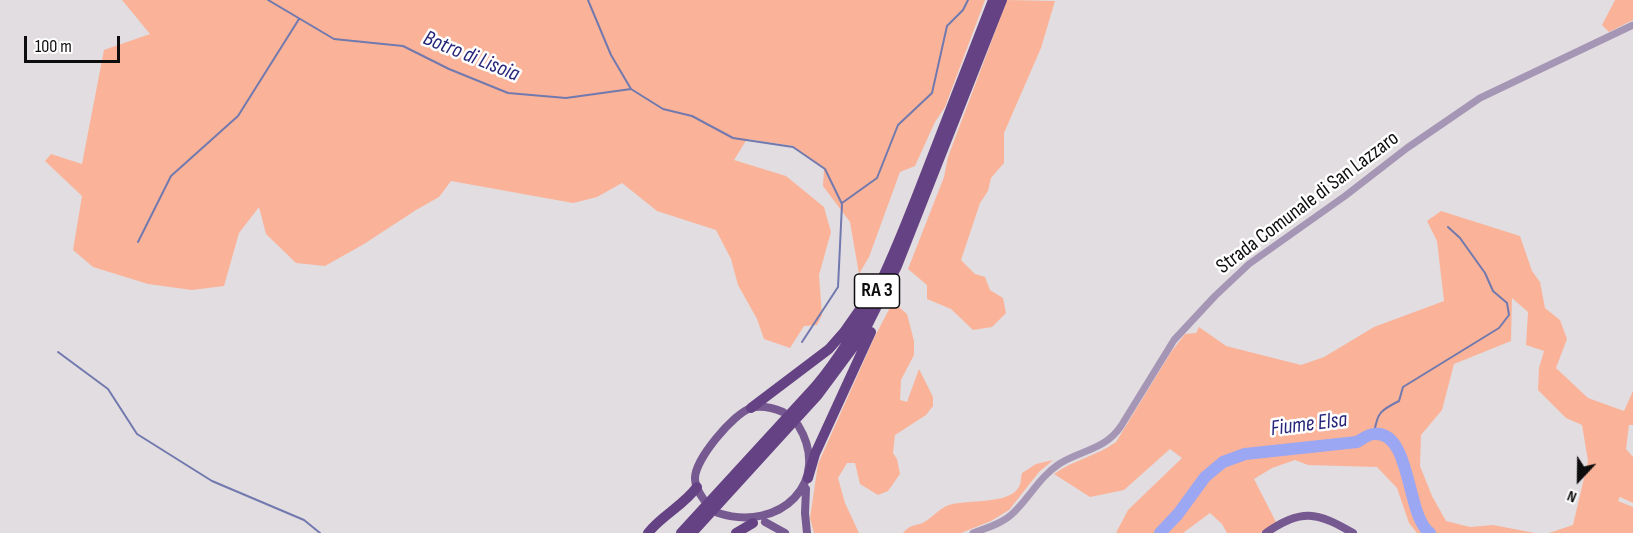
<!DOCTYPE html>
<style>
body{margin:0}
#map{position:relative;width:1633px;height:533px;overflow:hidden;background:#e2dde0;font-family:"Sofia Sans Condensed",sans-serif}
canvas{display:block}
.north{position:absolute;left:1549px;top:449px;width:60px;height:60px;-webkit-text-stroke:4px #fff;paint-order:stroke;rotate:202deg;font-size:16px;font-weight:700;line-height:24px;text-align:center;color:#0e0d0e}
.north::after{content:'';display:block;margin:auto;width:21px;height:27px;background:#0e0d0e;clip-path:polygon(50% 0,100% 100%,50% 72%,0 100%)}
.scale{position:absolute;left:24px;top:36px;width:96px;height:27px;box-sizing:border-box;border:3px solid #0e0d0e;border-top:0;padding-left:8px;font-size:18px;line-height:21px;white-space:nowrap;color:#0e0d0e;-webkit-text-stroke:4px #fff;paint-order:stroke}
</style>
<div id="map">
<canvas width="1633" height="533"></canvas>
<div class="north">N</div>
<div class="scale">100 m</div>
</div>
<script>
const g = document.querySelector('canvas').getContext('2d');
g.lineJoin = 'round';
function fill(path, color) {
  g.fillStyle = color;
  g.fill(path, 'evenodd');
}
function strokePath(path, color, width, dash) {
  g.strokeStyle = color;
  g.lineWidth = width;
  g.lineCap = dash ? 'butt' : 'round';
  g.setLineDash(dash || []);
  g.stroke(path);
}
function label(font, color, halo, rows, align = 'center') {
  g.font = font + ' "Sofia Sans Condensed",sans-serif';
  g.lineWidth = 5;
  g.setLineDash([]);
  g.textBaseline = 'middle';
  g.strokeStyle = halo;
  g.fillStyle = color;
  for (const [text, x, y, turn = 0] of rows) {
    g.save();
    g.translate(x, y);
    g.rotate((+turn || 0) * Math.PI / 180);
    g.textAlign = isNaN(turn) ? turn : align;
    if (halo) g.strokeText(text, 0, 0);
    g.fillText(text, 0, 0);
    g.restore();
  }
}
fill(new Path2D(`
 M122,0H985L945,107L935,122L915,166L900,172L869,257L859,274L850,222L823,186L824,169L793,146L747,139L734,160L786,176L824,207L831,232L819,275L822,315L817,325L804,326L790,348L764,339L757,319L738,285L731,259L716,230L657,211L622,183L597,197L573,203L451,181L439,197L416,210L364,244L325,266L296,263L266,234L259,207L239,233L224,286L192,290L148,284L93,267L73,250L82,196L45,161L51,154L82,164L104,50L150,34Z
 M1007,0L1055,1L1041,48L1004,133V163L991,178L988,191L980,203L961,260L975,274L985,277L990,290L1003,298L1006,313L992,327L973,330L951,309L927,299V285L908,269L944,177L948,157Z
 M1615,0H1633V20L1609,32L1602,25Z
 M1441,211L1520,236L1532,271L1540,282L1545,308L1560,320L1567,339L1556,368L1588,398L1624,411L1633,391V425H1629L1626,449L1633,457V503L1620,497L1618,501L1633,507V533H1549L1573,525L1588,461L1582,425L1566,418L1538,390L1539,368L1544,351L1526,345L1528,312L1512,298L1511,341L1454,364L1442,410L1421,435L1420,466L1432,496L1446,521L1470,527L1493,525L1535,533H1417L1409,523L1397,488L1377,467L1308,465L1295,460L1272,468L1254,479L1276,522L1260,533H1227L1222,524L1210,513L1183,533H1116L1128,510L1182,458L1170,449L1124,490L1090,497L1054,474C1073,460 1097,456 1116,442L1171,352L1185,334L1196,333L1199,327L1226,346L1301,365L1324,357L1374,327L1444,301L1437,241L1427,221Z
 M893,302L907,314L914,341V355L901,380L900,400L907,402L919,369L933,397V406L926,415L895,435L893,453L897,459L900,474L888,491L878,495L860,484L855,463H847L838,478L845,503L859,533H814L810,518L818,464L874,338Z
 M1053,460L1039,472L1009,510L991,521L961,533H903C913,522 917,527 926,521C935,515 939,509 949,505C968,499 1009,505 1019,487C1021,483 1021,477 1022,473L1036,464Z`), '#fab399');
strokePath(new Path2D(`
 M268,0L334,39L403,46L449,69L508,93L566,98L631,89L663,109L692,116L733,138L793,147L825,169L842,204L838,287L802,342
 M588,0L611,55L631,89
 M842,203L877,178L898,125L932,93L947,26L963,10L968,0
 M138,242L171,176L238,116L299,19
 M58,352L108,389L137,434L212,481L304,520L320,533
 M1374,434C1377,412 1381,410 1399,401L1403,387L1499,328L1509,315L1507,303L1493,291L1485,273L1460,238L1448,227`), '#7179ae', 2);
strokePath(new Path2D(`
 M1160,533L1178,514L1205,477L1223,462L1245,454L1357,442C1362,439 1369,434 1374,434C1412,430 1406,517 1430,533`), '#9ba7f2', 12);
strokePath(new Path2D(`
 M973,533C986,528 1001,524 1011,515C1029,499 1038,478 1059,464C1081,450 1105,450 1121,426L1174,340L1215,296L1249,264L1345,196L1407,148L1480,98L1633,25`), '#a696b6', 7);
strokePath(new Path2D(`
 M806,489L805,513L807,533
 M704,500C700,494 695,487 695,479C694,460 734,413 751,408C762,405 773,408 783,412
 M718,513C780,533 833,482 798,425
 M765,522L785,533
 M1266,533C1301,508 1317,512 1353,533`), '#775991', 8);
strokePath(new Path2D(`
 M751,408L829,349L844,332L865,302
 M808,478L815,454L871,332
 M648,533C662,515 683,506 697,487
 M681,533L815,387C869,322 897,248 927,170C949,113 971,56 993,0
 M692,533L817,396L863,334L897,266L1002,0
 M736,533L753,523`), '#654283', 10);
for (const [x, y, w] of [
 [877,291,45]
]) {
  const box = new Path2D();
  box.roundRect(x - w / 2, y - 17, w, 34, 4.5);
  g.fillStyle = '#fff';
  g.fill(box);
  strokePath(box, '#0e0d0e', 1.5);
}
label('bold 20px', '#0e0d0e', null, [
 ["RA 3",877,291]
]);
label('21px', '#0e0d0e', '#fff', [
 ["Strada Comunale di San Lazzaro",1308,203,-37]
]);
label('italic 22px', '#27267a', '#fff', [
 ["Botro di Lisoia",471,57,22],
 ["Fiume Elsa",1309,425,-7]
]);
</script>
